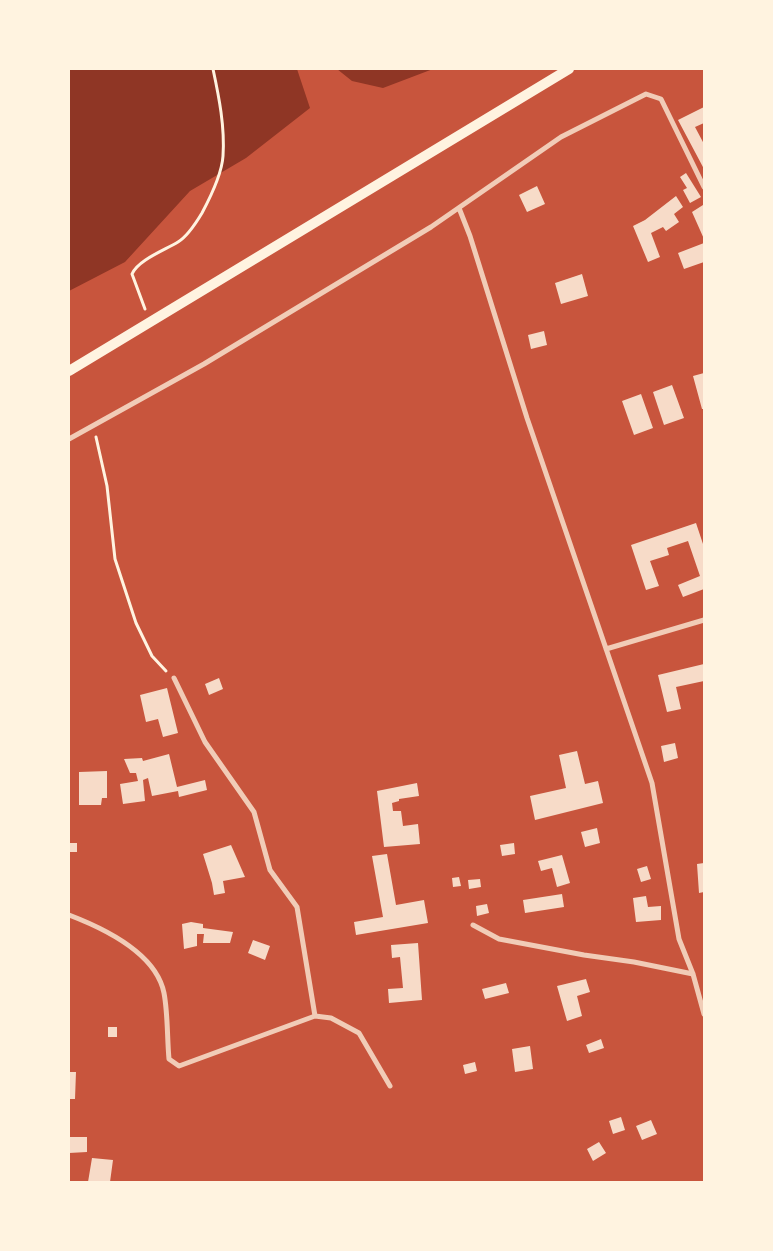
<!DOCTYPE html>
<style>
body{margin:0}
#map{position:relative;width:773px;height:1251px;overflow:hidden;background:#c8553d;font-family:Montserrat,sans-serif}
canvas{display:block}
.frame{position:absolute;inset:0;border:70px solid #fff3e0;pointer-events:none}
</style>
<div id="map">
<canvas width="773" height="1251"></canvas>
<div class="frame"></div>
</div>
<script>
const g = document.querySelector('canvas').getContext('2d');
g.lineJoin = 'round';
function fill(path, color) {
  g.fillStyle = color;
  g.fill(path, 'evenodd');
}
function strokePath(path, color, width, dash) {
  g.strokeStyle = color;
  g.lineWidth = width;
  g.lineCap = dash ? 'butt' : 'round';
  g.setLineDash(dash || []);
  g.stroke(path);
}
fill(new Path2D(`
 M69,69H297L310,108L246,158L190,191L125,262L69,291Z
 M337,69H433L383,88L352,81Z`), '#8f3625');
fill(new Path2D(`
 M704,107V123L695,127L704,144V169L678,120Z
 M686,173L701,197L690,203L683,190L687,188L680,177Z
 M537,186L545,204L527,212L519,195Z
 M676,196L683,207L674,214L679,222L666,231L663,227L651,233L660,257L648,262L633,226L645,220Z
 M703,205L704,208V239L692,212Z
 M704,243V262L684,269L678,253Z
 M582,274L588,296L561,304L555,283Z
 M544,331L547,345L531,349L528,335Z
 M704,373V409H702L693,376Z
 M672,385L684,418L664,425L653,392Z
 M641,394L653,428L634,435L622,401Z
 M696,523L704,547V589L683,597L678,585L700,576L688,541L667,548L669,555L650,561L659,586L646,590L631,545Z
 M704,664V681L676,687L681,709L667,712L658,675Z
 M219,678L223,689L209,695L205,684Z
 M167,688L178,733L163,737L158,719L146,722L140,695Z
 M675,743L678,758L664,762L661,746Z
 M577,751L585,784L598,781L603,803L535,820L530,796L566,788L559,755Z
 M169,754L177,787L205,780L207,790L179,797L178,791L152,796L148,778L143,780L145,801L123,804L120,784L138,781L136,773H130L124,759L142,758L143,761Z
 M107,771V798H102L101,805H79V772Z
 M417,783L419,796L399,799V801L392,803L393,811H401L403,826L418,824L420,844L384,847L377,791Z
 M597,828L600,843L585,847L581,832Z
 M69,843H77V852H69Z
 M514,843L515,854L502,856L500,845Z
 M231,845L245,877L223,881L225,893L214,895L212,883L203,854Z
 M387,854L396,905L424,900L428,923L356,935L354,922L383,917L372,856Z
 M562,855L570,883L557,887L552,868L541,871L538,861Z
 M704,863V892L699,893L697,864Z
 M647,866L651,879L641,882L637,869Z
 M459,877L461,886L453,887L452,878Z
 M480,879L481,887L469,889L468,880Z
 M562,894L564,907L525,913L523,900Z
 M646,896L648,907L661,906V920L636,922L633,898Z
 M487,904L489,913L477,916L476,906Z
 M191,922L203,924V928L233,932L230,943H203L204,934H197V946L184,949L182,924Z
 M253,940L270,946L265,960L248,953Z
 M418,943L422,1000L389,1003L388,989L403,988L400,957L392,958L391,945Z
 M586,979L590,992L577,996L582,1016L567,1021L557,986Z
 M506,983L509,993L485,999L482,989Z
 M108,1027H117V1037H108Z
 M601,1039L604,1048L589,1053L586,1045Z
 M530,1046L533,1069L515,1072L512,1049Z
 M475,1062L477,1071L465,1074L463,1065Z
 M69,1072H76L75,1099H69Z
 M621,1117L625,1130L613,1134L609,1121Z
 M651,1120L657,1134L642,1140L636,1126Z
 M69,1137H87V1152L69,1153Z
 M599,1142L606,1153L593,1161L587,1149Z
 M92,1158L113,1160L110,1182H88Z`), '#f7dbc8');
strokePath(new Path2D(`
 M145,309L132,274C138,260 165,250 178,242C188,236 196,223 202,213C210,198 222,172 223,156C225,127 219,97 213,69
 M96,437L107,486L115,559L136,623L152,656L166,671`), '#fff3e0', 3);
strokePath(new Path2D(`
 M459,208L470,236L527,418L652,783L679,939L693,974L704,1014
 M69,439L204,364L431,227L561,137L646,94L661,99L704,187
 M606,649L704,620
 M174,678L205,742L254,812L270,870L297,907L315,1016
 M69,915C103,928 156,953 164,993C168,1014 167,1038 169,1059L179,1066L315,1016L331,1018L359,1033L390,1086
 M473,925L499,939L584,955L634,962L693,974`), '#f1ccb7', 5);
strokePath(new Path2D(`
 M69,371L569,69`), '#fff3e0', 10);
</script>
